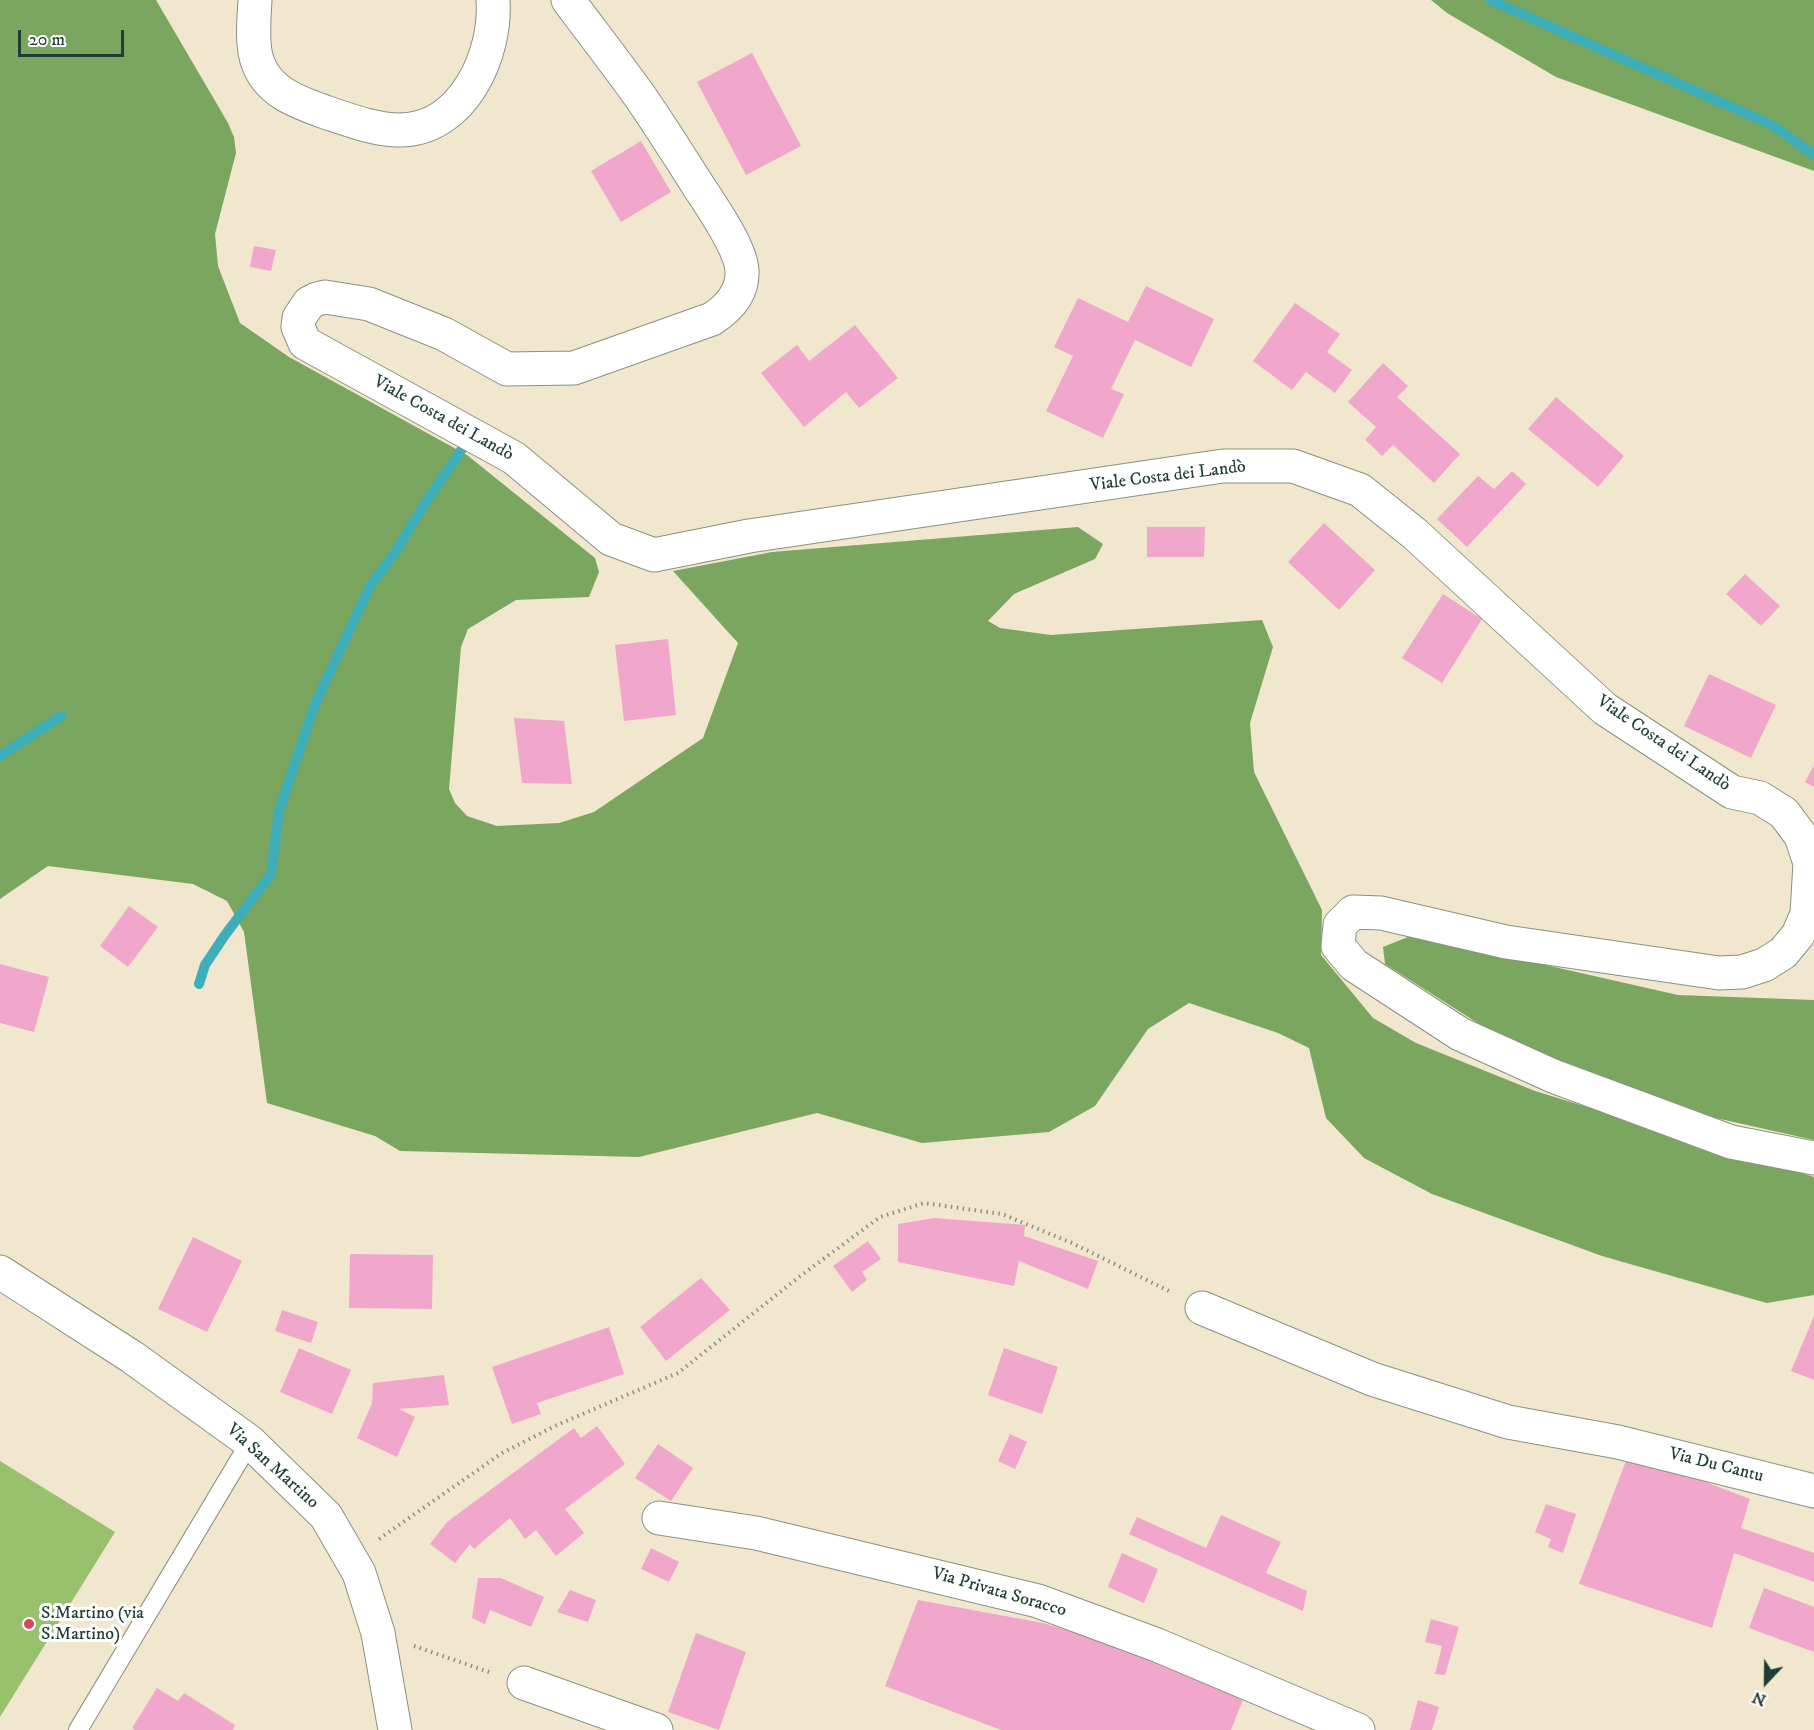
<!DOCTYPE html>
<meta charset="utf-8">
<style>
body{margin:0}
#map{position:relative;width:1814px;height:1730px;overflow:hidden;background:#f1e7ce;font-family:"IM FELL DW Pica",serif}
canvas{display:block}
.north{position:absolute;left:1736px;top:1652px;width:60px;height:60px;-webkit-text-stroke:4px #fff;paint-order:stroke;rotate:202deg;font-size:16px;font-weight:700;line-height:24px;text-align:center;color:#1f3d34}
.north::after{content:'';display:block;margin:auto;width:21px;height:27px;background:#1f3d34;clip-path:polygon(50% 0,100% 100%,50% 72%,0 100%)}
.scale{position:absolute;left:18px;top:30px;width:106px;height:27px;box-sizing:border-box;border:3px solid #1f3d34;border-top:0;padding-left:8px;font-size:18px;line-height:21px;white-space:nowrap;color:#1f3d34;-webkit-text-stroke:4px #fff;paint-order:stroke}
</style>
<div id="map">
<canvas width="1814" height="1730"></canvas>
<div class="north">N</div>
<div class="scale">20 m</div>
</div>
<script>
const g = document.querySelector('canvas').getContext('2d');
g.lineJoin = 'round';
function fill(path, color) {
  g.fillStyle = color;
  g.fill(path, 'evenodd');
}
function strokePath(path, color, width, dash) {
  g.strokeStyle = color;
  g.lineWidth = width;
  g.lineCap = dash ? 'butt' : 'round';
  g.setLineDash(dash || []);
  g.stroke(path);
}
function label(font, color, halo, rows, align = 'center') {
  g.font = font + ' "IM FELL DW Pica",serif';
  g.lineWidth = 6;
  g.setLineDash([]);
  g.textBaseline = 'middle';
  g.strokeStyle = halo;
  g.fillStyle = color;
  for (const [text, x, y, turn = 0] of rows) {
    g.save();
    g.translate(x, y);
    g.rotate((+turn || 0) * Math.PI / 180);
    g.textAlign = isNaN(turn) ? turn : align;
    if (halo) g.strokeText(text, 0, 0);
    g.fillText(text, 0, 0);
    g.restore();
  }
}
fill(new Path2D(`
 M0,1461L115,1532L0,1717Z`), '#98c06d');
fill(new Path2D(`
 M0,0H156L228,123L234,137L236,153L215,234L218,266L240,323L289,357L467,455L595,558L599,572L589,597L516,600L468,629L461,647L449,789L455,803L467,816L497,826L559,823L594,812L703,738L738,643L673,571L772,552L1078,527L1103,544L1095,559L1014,594L988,621L1000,628L1051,635L1262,620L1273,647L1250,723L1254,772L1322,910L1321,955L1373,1018L1416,1043L1535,1091L1814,1177V1295L1767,1303L1749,1298L1602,1256L1432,1194L1364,1158L1326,1118L1309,1048L1278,1033L1189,1003L1148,1029L1095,1106L1049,1132L922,1143L817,1113L639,1157L400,1151L375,1136L267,1103L244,932L227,901L193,884L48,866L0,899Z
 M1431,0H1814V171L1556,77L1447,13Z
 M1413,935L1678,995L1814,1000V1140L1698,1114L1498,1036L1385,964L1383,947Z`), '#7aa660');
strokePath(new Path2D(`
 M1490,0L1772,125L1814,155
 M0,756L61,716
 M199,984L205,965L225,935L271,874L279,811L315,704L370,586L394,554L424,505L466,443`), '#3eaeb9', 10);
fill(new Path2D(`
 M752,53L801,146L746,175L697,82Z
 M641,141L671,192L621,222L591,171Z
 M254,246L276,250L271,271L250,267Z
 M1146,286L1214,319L1191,367L1135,340L1111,389L1124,394L1103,438L1046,411L1073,356L1054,347L1078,298L1128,322Z
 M1295,303L1340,334L1327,352L1352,370L1335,393L1306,372L1292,390L1253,361Z
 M855,325L898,378L859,408L846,392L804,427L761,373L797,345L809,361Z
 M1383,363L1408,386L1397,397L1460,454L1434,483L1393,445L1382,456L1370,444L1365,440L1376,427L1348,402Z
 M1556,397L1624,456L1598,487L1528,429Z
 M1512,471L1526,484L1467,547L1437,519L1478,476L1494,489Z
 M1324,523L1375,570L1339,610L1288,562Z
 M1147,527H1205L1204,557H1147Z
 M1745,574L1780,606L1761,626L1726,594Z
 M1443,594L1482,619L1442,683L1402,658Z
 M668,639L676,715L624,721L615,645Z
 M1709,674L1776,705L1751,758L1684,726Z
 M514,718L564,721L572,784L522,783Z
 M1814,765V787L1805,782Z
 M129,906L158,927L128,967L100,946Z
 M0,964L49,977L34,1032L0,1023Z
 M934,1218L1025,1225L1024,1236L1098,1261L1088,1289L1019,1261L1014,1286L898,1262V1224Z
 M193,1237L242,1261L207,1332L158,1309Z
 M868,1241L881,1259L862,1272L867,1280L852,1292L833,1266Z
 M350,1254L433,1255L432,1309L349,1308Z
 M701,1278L730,1310L666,1361L640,1327Z
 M282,1310L318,1322L311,1343L275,1331Z
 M1814,1316V1380L1791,1371Z
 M609,1327L624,1374L537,1403L541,1414L512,1424L492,1367Z
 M299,1348L351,1370L332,1414L280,1392Z
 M1004,1348L1058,1367L1042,1414L988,1395Z
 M444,1375L449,1405L399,1409L415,1417L397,1457L357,1438L372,1403L373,1383Z
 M597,1426L625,1464L565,1509L584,1533L556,1556L536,1530L525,1539L510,1518L474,1549L470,1544L455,1563L430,1544L447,1522L574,1428L581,1438Z
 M1010,1434L1027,1442L1015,1469L998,1461Z
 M658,1444L693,1468L671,1501L635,1478Z
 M1629,1453L1750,1499L1741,1528L1814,1553V1582L1734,1553L1712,1628L1579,1584Z
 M1546,1504L1576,1514L1563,1553L1548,1547L1551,1539L1535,1532Z
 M1221,1515L1281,1542L1266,1573L1307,1591L1303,1611L1129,1534L1137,1517L1206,1548Z
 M651,1548L679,1562L669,1582L641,1569Z
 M1122,1553L1158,1569L1144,1603L1108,1587Z
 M478,1578H501L544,1597L531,1627L490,1610L485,1624L472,1618Z
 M1764,1588L1814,1607V1652L1749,1628Z
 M570,1590L596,1600L588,1622L557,1612Z
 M918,1600L1043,1623L1104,1642L1244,1697L1231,1730H1001L885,1686Z
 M1431,1619L1459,1627L1445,1675L1435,1674L1442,1646L1425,1642Z
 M696,1633L746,1652L719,1730L668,1712Z
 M157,1688L178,1701L184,1693L235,1725L233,1730H135L132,1728Z
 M1418,1700L1439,1707L1432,1730H1410Z`), '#f0a7cb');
const service = new Path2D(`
 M78,1730L250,1442`);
const minor = new Path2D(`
 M255,0C254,18 251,46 258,63C269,93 298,102 325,112C349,120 375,130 400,130C463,130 497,54 493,0
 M0,1272L132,1357L250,1442L326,1516L359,1573L378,1633L395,1730
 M1202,1308L1372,1379L1508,1422L1618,1442L1814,1491
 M659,1518L756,1533L1038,1601L1157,1645L1358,1730
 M524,1683L656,1730`);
const tertiary = new Path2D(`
 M568,0C592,32 616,63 639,95C660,125 679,156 699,187C712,207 741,248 742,271C743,293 729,308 712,319L574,368L507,369L444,334L369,304L325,297L317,299L309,303L299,318L298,327L305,343L514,458L611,539L654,555L749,536L1223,466H1293L1360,490L1415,534L1605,709L1732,792L1760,798L1784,813L1801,836L1810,863L1807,914L1798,935L1783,953L1764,965L1742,972L1719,973L1506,942L1381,913L1353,912L1340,925L1338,946L1354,965L1460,1034L1553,1076L1731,1142L1814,1158`);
strokePath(service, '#889281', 20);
strokePath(minor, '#889281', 35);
strokePath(tertiary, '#889281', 35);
strokePath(new Path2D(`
 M379,1539L502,1453L557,1425L678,1373L799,1277L880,1217L924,1203L1002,1214L1072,1243L1171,1292
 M414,1646L492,1673`), '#889281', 4, [1.5, 4.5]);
strokePath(service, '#fff', 18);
strokePath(minor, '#fff', 33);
strokePath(tertiary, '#fff', 33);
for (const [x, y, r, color] of [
 [29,1624,6,"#d1495b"]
]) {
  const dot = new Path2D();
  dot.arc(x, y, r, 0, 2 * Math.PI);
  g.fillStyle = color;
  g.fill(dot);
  strokePath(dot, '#fff', 2);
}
label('18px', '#1f3d34', '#fff', [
 ["Viale Costa dei Landò",443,419,29],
 ["Viale Costa dei Landò",1168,477,-7],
 ["Viale Costa dei Landò",1663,744,34],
 ["Via Du Cantu",1716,1466,14],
 ["Via San Martino",272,1467,42],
 ["Via Privata Soracco",999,1593,16]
]);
label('18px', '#1f3d34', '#fff', [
 ["S.Martino (via",41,1614],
 ["S.Martino)",41,1635]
], 'left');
</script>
